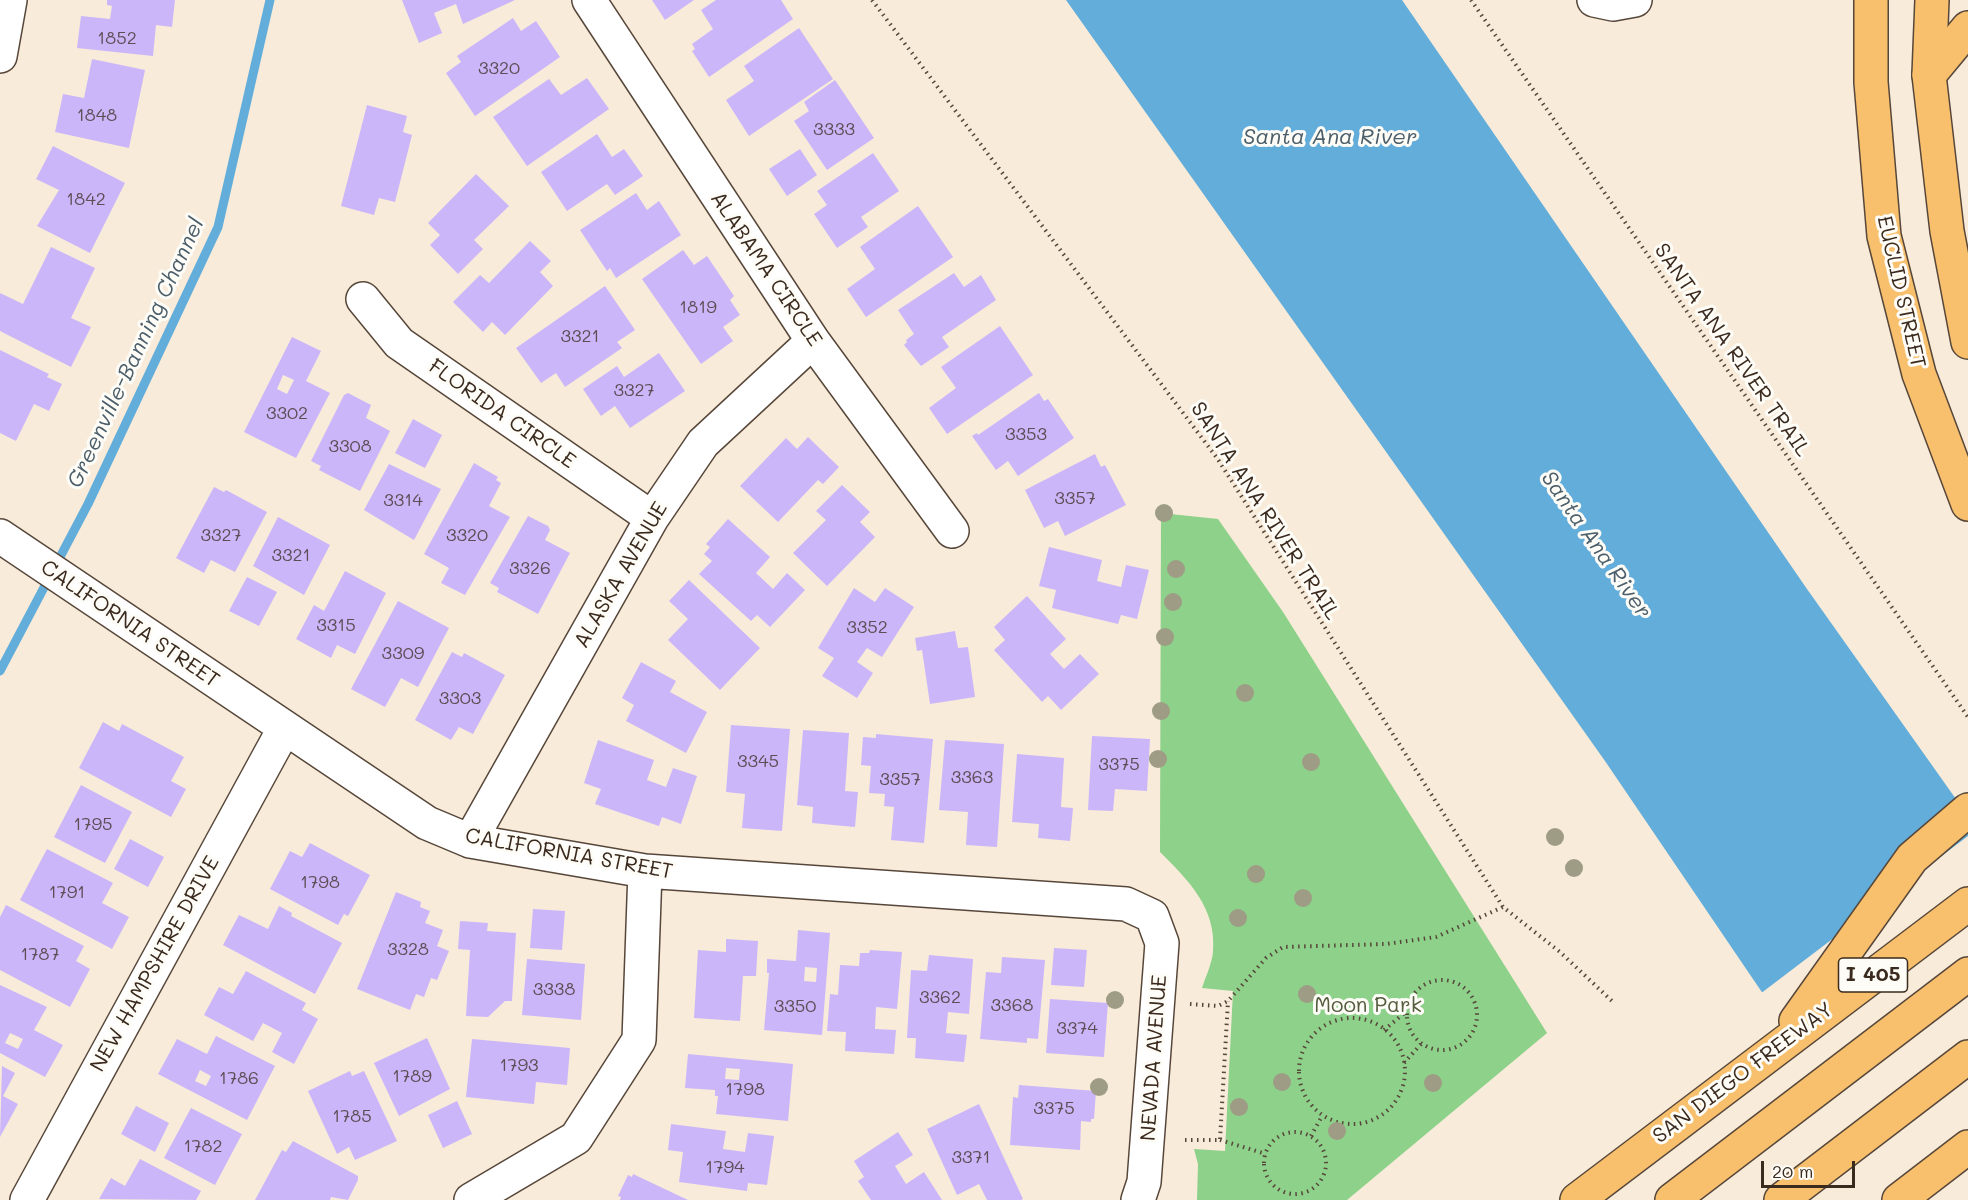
<!DOCTYPE html>
<style>
body{margin:0}
#map{position:relative;width:1968px;height:1200px;overflow:hidden;background:#f8ebd9;font-family:Mali,sans-serif}
canvas{display:block}
.scale{position:absolute;left:1761px;top:1161px;width:94px;height:27px;box-sizing:border-box;border:3px solid #3b2a1e;border-top:0;padding-left:8px;font-size:18px;line-height:21px;white-space:nowrap;color:#3b2a1e;-webkit-text-stroke:4px #fdfcf7;paint-order:stroke}
</style>
<div id="map">
<canvas width="1968" height="1200"></canvas>
<div class="scale">20 m</div>
</div>
<script>
const g = document.querySelector('canvas').getContext('2d');
g.lineJoin = 'round';
function fill(path, color) {
  g.fillStyle = color;
  g.fill(path, 'evenodd');
}
function strokePath(path, color, width, dash) {
  g.strokeStyle = color;
  g.lineWidth = width;
  g.lineCap = dash ? 'butt' : 'round';
  g.setLineDash(dash || []);
  g.stroke(path);
}
function label(font, color, halo, rows, align = 'center') {
  g.font = font + ' Mali,sans-serif';
  g.lineWidth = 6;
  g.setLineDash([]);
  g.textBaseline = 'middle';
  g.strokeStyle = halo;
  g.fillStyle = color;
  for (const [text, x, y, turn = 0] of rows) {
    g.save();
    g.translate(x, y);
    g.rotate((+turn || 0) * Math.PI / 180);
    g.textAlign = isNaN(turn) ? turn : align;
    if (halo) g.strokeText(text, 0, 0);
    g.fillText(text, 0, 0);
    g.restore();
  }
}
fill(new Path2D(`
 M1161,513L1218,519L1283,612L1547,1033L1347,1200H1197L1198,1164L1194,1149L1225,1151L1233,991L1202,988C1206,976 1212,963 1213,952C1217,908 1188,880 1160,852Z`), '#8dd18a');
fill(new Path2D(`
 M1066,0H1402L1807,589L1968,816V1200H1903L1605,761Z`), '#63addb');
fill(new Path2D(`
 M1968,836V1200H1899L1760,994Z`), '#f8ebd9');
strokePath(new Path2D(`
 M0,671L88,504L218,227L270,0`), '#63addb', 9);
fill(new Path2D(`
 M107,0H175L172,27L156,25L153,56L77,48L81,16L110,19L112,6L107,5Z
 M402,0H515L463,24L456,4L434,13L442,33L419,43Z
 M652,0H694L665,20Z
 M716,0H781L793,19L709,77L692,51L695,49L692,44L713,29L701,10Z
 M513,18L521,31L536,21L560,57L475,116L446,73L461,62L457,56Z
 M799,28L833,79L749,136L726,100L754,81L744,66Z
 M92,59L145,70L129,148L55,132L63,94L84,98Z
 M587,78L609,109L527,166L493,117L549,79L561,95Z
 M835,80L874,138L827,170L794,121L809,111L804,102Z
 M367,105L407,116L403,132L412,135L395,202L379,198L374,215L341,206Z
 M597,134L612,157L624,149L643,176L615,195L607,184L567,211L541,172Z
 M53,146L125,183L90,253L37,226L59,190L36,179Z
 M800,149L817,175L787,196L769,169Z
 M873,153L899,191L861,217L868,227L837,248L814,214L827,205L817,191Z
 M476,174L509,206L474,240L483,249L458,274L430,245L440,235L428,223Z
 M636,193L647,210L659,201L681,235L616,278L610,268L607,271L580,230Z
 M918,206L953,257L866,317L847,289L875,269L860,247Z
 M530,241L551,261L540,272L553,286L505,335L492,322L483,332L453,302L480,275L489,283Z
 M51,247L95,268L71,318L91,327L71,367L0,331V293L23,304Z
 M683,250L694,265L707,256L734,296L730,300L740,315L723,327L733,341L701,364L642,279Z
 M954,273L964,287L981,275L996,300L942,337L949,347L921,366L904,345L907,342L906,340L914,334L898,310Z
 M605,286L635,330L617,342L622,348L565,387L556,373L541,383L516,348Z
 M1000,326L1033,375L947,434L929,408L956,388L941,367Z
 M292,337L321,351L306,381L330,393L296,458L244,432ZM283,375L294,380L287,394L277,389Z
 M0,350L49,374L47,377L62,384L49,411L34,404L16,441L0,433Z
 M659,353L685,391L630,428L615,406L601,416L583,389L617,366L624,377Z
 M348,393L371,405L366,418L390,431L360,491L319,470L321,466L311,461L344,395Z
 M1039,393L1044,401L1048,399L1074,438L1018,476L1008,461L996,470L972,436L977,433L978,435Z
 M413,419L442,435L425,468L395,453Z
 M808,437L839,467L823,484L818,480L778,522L740,486L786,438L797,449Z
 M1095,454L1101,467L1105,465L1126,505L1065,536L1058,521L1044,528L1025,490Z
 M474,463L498,477L496,480L501,483L489,506L510,517L465,595L441,583L449,568L424,554Z
 M389,464L441,489L414,540L364,510Z
 M842,485L870,512L860,522L875,537L827,586L793,553L826,520L816,511Z
 M214,487L224,492L226,490L267,512L235,572L211,560L204,573L176,558Z
 M528,516L548,526L550,530L545,540L570,553L538,614L497,592L499,588L490,583Z
 M278,517L330,545L304,595L253,566Z
 M728,519L770,557L756,573L773,589L787,573L805,590L770,627L757,615L751,621L699,574L712,561L704,554L710,547L706,544Z
 M1049,547L1102,560L1097,581L1121,587L1126,565L1149,570L1137,619L1121,615L1118,624L1052,608L1056,590L1039,586Z
 M345,571L386,593L355,654L337,645L331,658L296,639L314,605L324,611Z
 M247,577L277,592L259,626L229,611Z
 M689,580L760,648L720,690L668,640L688,619L669,601Z
 M854,588L875,602L885,588L914,607L882,657L867,648L857,662L873,673L857,698L822,676L834,658L818,648Z
 M1027,596L1066,639L1050,654L1064,669L1080,654L1099,674L1061,710L1048,696L1042,702L994,650L1005,640L994,627Z
 M398,601L449,628L418,687L401,678L385,707L351,689Z
 M955,631L958,648L968,647L975,697L930,704L922,650L917,651L915,638Z
 M452,652L462,657L464,653L505,675L473,734L459,727L451,740L415,720Z
 M641,662L676,681L670,692L707,712L686,753L626,721L634,705L622,698Z
 M103,722L119,731L122,724L184,757L171,781L186,789L171,817L79,768Z
 M731,725L790,729L782,831L742,828L745,794L726,792Z
 M803,730L849,733L845,791L858,792L855,827L812,823L813,807L797,805Z
 M876,734L933,739L924,843L891,840L894,807L884,806L885,794L869,793L871,766L861,765L863,737L876,738Z
 M1092,736L1150,739L1147,791L1115,789L1113,811L1088,810Z
 M598,740L654,760L647,780L666,787L673,768L697,776L681,824L662,817L659,826L595,804L601,789L584,783Z
 M945,740L1004,744L997,847L966,845L968,812L939,810Z
 M1017,754L1064,758L1061,807L1073,808L1070,841L1038,838L1039,824L1012,822Z
 M81,785L132,812L105,863L54,837Z
 M130,839L164,857L148,887L114,869Z
 M310,843L370,875L348,916L344,914L338,925L270,889L290,851L302,857Z
 M47,849L113,883L102,903L129,917L112,949L20,900Z
 M396,892L421,902L420,907L430,911L425,923L443,930L437,946L449,951L437,980L431,978L424,997L416,994L410,1010L357,989Z
 M6,905L84,946L76,961L90,969L70,1007L0,970V917Z
 M279,906L292,913L291,916L342,943L315,994L223,945L239,915L268,929Z
 M533,909L565,911L562,950L530,948Z
 M460,921L488,923L487,931L516,933L512,1001H505L488,1017L466,1016L470,950L458,949Z
 M798,930L830,933L822,1035L764,1030L769,973H767V959L796,961ZM805,967L817,968L816,982L804,981Z
 M726,939L758,941L756,976H743L740,1021L694,1018L698,950L726,952Z
 M1054,948L1087,950L1084,987L1051,985Z
 M870,950L902,952L897,1009L876,1007L875,1029L896,1030L894,1054L845,1051L846,1032L827,1031L830,994L838,995L840,965L859,966L860,953H869Z
 M929,955L973,959L969,1014L948,1012L946,1033L967,1035L964,1062L915,1058L916,1038H907L911,970L927,971Z
 M1002,957L1045,960L1038,1039L1027,1038V1043L980,1039L986,972L1001,973Z
 M527,959L585,964L581,1020L522,1015Z
 M246,971L306,1003L302,1010L318,1019L294,1064L272,1052L282,1033L263,1023L253,1041L204,1015L219,987L233,994Z
 M0,985L47,1007L34,1030L63,1045L45,1077L0,1053ZM10,1033L23,1039L18,1049L5,1043Z
 M1050,999L1108,1003L1104,1057L1046,1053Z
 M216,1036L275,1066L247,1120L158,1074L177,1039L207,1054ZM200,1070L211,1076L206,1086L195,1081Z
 M427,1038L450,1089L399,1116L374,1063Z
 M472,1039L570,1048L567,1085L536,1082L534,1104L466,1097Z
 M688,1054L793,1064L788,1121L716,1114L718,1096H715V1090L685,1088ZM726,1068L740,1069L739,1080L725,1079Z
 M2,1066L15,1073L3,1096L18,1104L0,1137Z
 M350,1071L352,1076L364,1071L397,1141L355,1160L349,1147L337,1154L308,1091Z
 M1019,1085L1096,1091L1094,1119H1091V1122L1081,1121L1080,1150L1010,1145L1013,1097L1018,1098Z
 M457,1101L472,1134L443,1148L428,1115Z
 M979,1104L1023,1199L1021,1200H987L979,1184L957,1195L927,1129Z
 M136,1106L169,1123L155,1152L121,1134Z
 M191,1108L242,1134L215,1185L164,1158Z
 M671,1124L726,1131L723,1149L745,1152L748,1133L774,1136L767,1185L748,1183L747,1191L679,1182L683,1152L668,1150Z
 M898,1132L913,1155L895,1166L906,1184L924,1172L942,1200H871L858,1181L864,1177L854,1161Z
 M293,1141L358,1176V1180L348,1200L331,1197L330,1200H255L282,1150L286,1152Z
 M140,1159L201,1191L196,1200L99,1199L111,1178L125,1186Z
 M633,1174L688,1200H620L621,1197L618,1196L628,1175L632,1177Z`), '#ccb6fa');
const minor = new Path2D(`
 M589,0L813,341L952,531
 M1594,0L1613,4L1635,0
 M0,56L10,0
 M363,299L399,343L652,518
 M0,536L427,823L470,841L645,871L1126,904L1152,916L1162,943L1144,1182L1138,1200
 M470,841L652,518L703,443L813,341
 M27,1200L284,729
 M471,1200L576,1138L639,1040L645,871`);
const major = new Path2D(`
 M1871,0V82L1884,236L1919,374L1968,504
 M1932,0L1929,75L1947,231L1968,342`);
const highway = new Path2D(`
 M1929,75L1968,28
 M1796,1021L1912,858L1968,810
 M1577,1200L1968,904
 M1672,1200L1968,974
 M1781,1200L1968,1057
 M1899,1200L1968,1147`);
strokePath(minor, '#57473a', 36);
strokePath(major, '#57473a', 36);
strokePath(highway, '#57473a', 36);
strokePath(new Path2D(`
 M872,0L1217,458L1503,907L1560,952L1613,1002
 M1471,0L1968,717
 M1407 1015a35 35 0 1 1 70 0a35 35 0 1 1-70 0Z
 M1190,1004L1218,1006L1228,1001L1266,958L1283,947L1386,944L1436,937L1503,907
 M1299 1071a53 53 0 1 1 106 0a53 53 0 1 1-106 0Z
 M1384,1030L1407,1011
 M1404,1063L1421,1044
 M1264 1163a31 31 0 1 1 62 0a31 31 0 1 1-62 0Z
 M1311,1136L1322,1116
 M1185,1140H1220L1228,1001
 M1220,1140L1266,1154`), '#57473a', 4, [1.5, 4.5]);
strokePath(minor, '#fff', 33);
strokePath(major, '#f8bf6c', 33);
strokePath(highway, '#f8bf6c', 33);
g.fillStyle = '#9e9c84';
for (const [x, y] of [
 [1164,513],
 [1176,569],
 [1173,602],
 [1165,637],
 [1245,693],
 [1161,711],
 [1158,759],
 [1311,762],
 [1555,837],
 [1574,868],
 [1256,874],
 [1303,898],
 [1238,918],
 [1307,994],
 [1115,1000],
 [1282,1082],
 [1433,1083],
 [1099,1087],
 [1239,1107],
 [1337,1131]
]) {
  g.beginPath();
  g.arc(x, y, 9, 0, 2 * Math.PI);
  g.fill();
}
label('18px', '#5f4d55', null, [
 ["1852",117,38],
 ["3320",499,68],
 ["1848",97,115],
 ["3333",834,129],
 ["1842",86,199],
 ["1819",698,307],
 ["3321",580,336],
 ["3327",634,390],
 ["3302",287,413],
 ["3353",1026,434],
 ["3308",350,446],
 ["3357",1075,498],
 ["3314",403,500],
 ["3327",221,535],
 ["3320",467,535],
 ["3321",291,555],
 ["3326",530,568],
 ["3315",336,625],
 ["3352",867,627],
 ["3309",403,653],
 ["3303",460,698],
 ["3345",758,761],
 ["3375",1119,764],
 ["3363",972,777],
 ["3357",900,779],
 ["1795",93,824],
 ["1798",320,882],
 ["1791",67,892],
 ["3328",408,949],
 ["1787",40,954],
 ["3338",554,989],
 ["3362",940,997],
 ["3368",1012,1005],
 ["3350",795,1006],
 ["3374",1077,1028],
 ["1793",519,1065],
 ["1789",412,1076],
 ["1786",239,1078],
 ["1798",745,1089],
 ["3375",1054,1108],
 ["1785",352,1116],
 ["1782",203,1146],
 ["3371",971,1157],
 ["1794",725,1167]
]);
for (const [x, y, w] of [
 [1873,975,69]
]) {
  const box = new Path2D();
  box.roundRect(x - w / 2, y - 17, w, 34, 4.5);
  g.fillStyle = '#fdfcf7';
  g.fill(box);
  strokePath(box, '#3b2a1e', 1.5);
}
label('bold 20px', '#3b2a1e', null, [
 ["I 405",1873,975]
]);
label('21px', '#3b2a1e', '#fdfcf7', [
 ["ALABAMA CIRCLE",766,269,56],
 ["EUCLID STREET",1901,292,77],
 ["SANTA ANA RIVER TRAIL",1732,350,55],
 ["FLORIDA CIRCLE",502,414,35],
 ["SANTA ANA RIVER TRAIL",1265,511,57],
 ["ALASKA AVENUE",621,575,-60],
 ["CALIFORNIA STREET",130,624,34],
 ["CALIFORNIA STREET",569,854,10],
 ["NEW HAMPSHIRE DRIVE",155,964,-61],
 ["NEVADA AVENUE",1154,1058,-86],
 ["SAN DIEGO FREEWAY",1743,1073,-37]
]);
label('21px', '#545c3e', '#fdfcf7', [
 ["Moon Park",1368,1006]
]);
label('italic 22px', '#4b5e6a', '#fdfcf7', [
 ["Santa Ana River",1330,137],
 ["Greenville-Banning Channel",136,353,-65],
 ["Santa Ana River",1596,545,55]
]);
</script>
